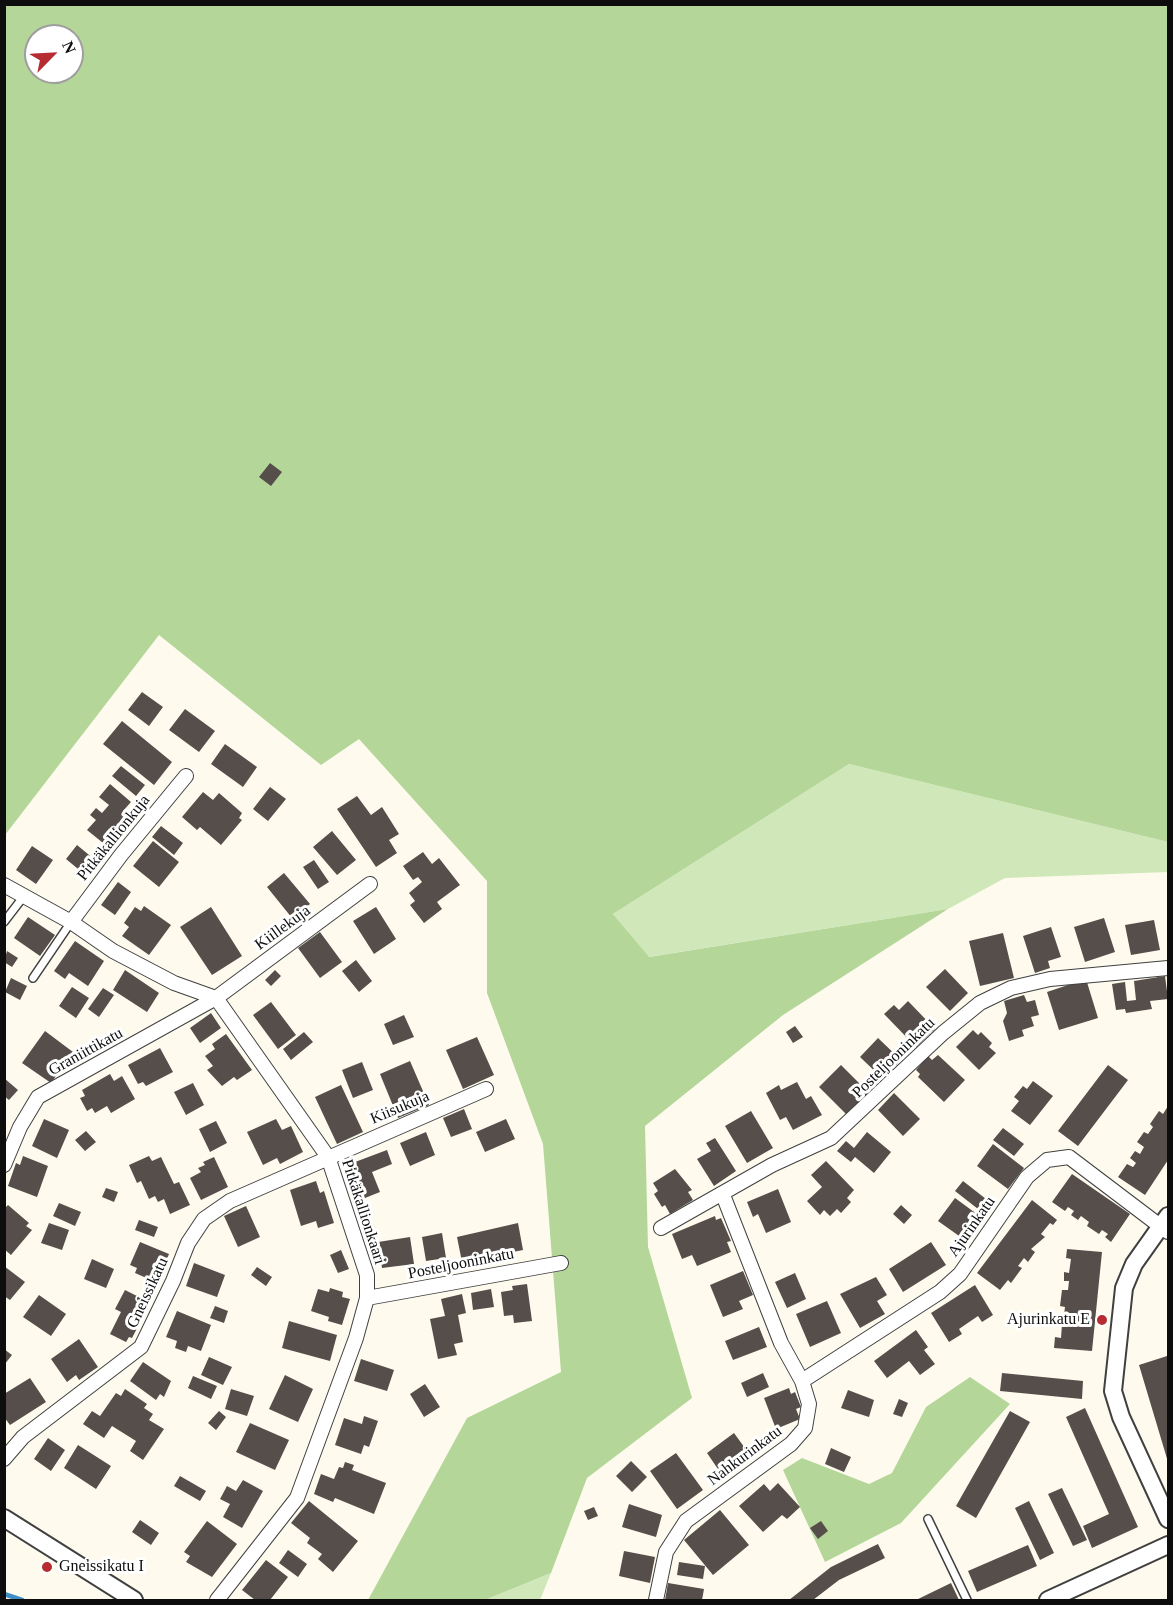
<!DOCTYPE html>
<meta charset="utf-8">
<style>
body{margin:0}
#map{position:relative;width:1173px;height:1605px;overflow:hidden;background:#fefbee;font-family:"Times New Roman",serif}
canvas{display:block}
.frame{position:absolute;inset:0;border:6px solid #0d0d0d;pointer-events:none}
.north{position:absolute;left:24px;top:24px;width:60px;height:60px;box-sizing:border-box;background:#fff;border:2px solid #9e9e9e;border-radius:50%;rotate:66deg;font-size:16px;font-weight:700;line-height:24px;text-align:center;color:#0d0d0d}
.north::after{content:'';display:block;margin:auto;width:21px;height:27px;background:#b62c30;clip-path:polygon(50% 0,100% 100%,50% 72%,0 100%)}
</style>
<div id="map">
<canvas width="1173" height="1605"></canvas>
<div class="frame"></div>
<div class="north">N</div>
</div>
<script>
const g = document.querySelector('canvas').getContext('2d');
g.lineJoin = 'round';
function fill(path, color) {
  g.fillStyle = color;
  g.fill(path, 'evenodd');
}
function strokePath(path, color, width, dash) {
  g.strokeStyle = color;
  g.lineWidth = width;
  g.lineCap = dash ? 'butt' : 'round';
  g.setLineDash(dash || []);
  g.stroke(path);
}
function label(font, color, halo, rows, align = 'center') {
  g.font = font + ' "Times New Roman",serif';
  g.lineWidth = 6;
  g.setLineDash([]);
  g.textBaseline = 'middle';
  g.strokeStyle = halo;
  g.fillStyle = color;
  for (const [text, x, y, turn = 0] of rows) {
    g.save();
    g.translate(x, y);
    g.rotate((+turn || 0) * Math.PI / 180);
    g.textAlign = isNaN(turn) ? turn : align;
    if (halo) g.strokeText(text, 0, 0);
    g.fillText(text, 0, 0);
    g.restore();
  }
}
fill(new Path2D(`
 M849,764L1168,842V872L1005,878L948,909L648,957L613,914Z
 M551,1573L540,1600H485Z`), '#d0e7b9');
fill(new Path2D(`
 M5,5H1168V842L849,764L613,914L649,957L948,909L783,1015L645,1126L648,1247L692,1398L587,1478L551,1573L485,1600H368L467,1418L561,1372L543,1144L487,993V881L359,739L321,765L159,635L5,835ZM36,36H72V72H36Z
 M970,1377L1010,1404L901,1523L825,1562L783,1470L802,1458L869,1484L892,1473L926,1407Z`), '#b4d799');
strokePath(new Path2D(`
 M4,1594L22,1600`), '#408ec6', 5);
fill(new Path2D(`
 M270,463L282,472L271,486L259,477Z
 M142,692L163,707L149,726L128,710Z
 M185,709L215,731L199,752L169,730Z
 M122,721L172,762L154,785L103,744Z
 M225,744L257,767L243,787L211,764Z
 M121,766L145,785L136,796L112,776Z
 M110,784L131,802L123,811L132,819L108,847L87,830L96,820L90,815L96,808L102,813L109,805L99,797Z
 M270,787L286,799L268,821L253,809Z
 M203,792L213,800L219,793L242,813L239,818L242,820L221,845L200,827L197,830L182,817Z
 M357,796L371,815L382,807L399,834L389,840L397,853L376,867L337,809Z
 M161,826L183,843L174,855L152,837Z
 M332,831L356,860L337,875L313,847Z
 M153,841L179,862L159,887L133,866Z
 M77,845L100,864L89,878L66,859Z
 M32,846L53,860L36,884L16,870Z
 M423,852L432,864L439,858L460,885L437,902L442,909L424,923L410,905L415,901L409,893L422,882L418,877L413,880L403,866Z
 M314,860L329,882L318,889L303,867Z
 M284,873L310,904L292,918L267,887Z
 M118,882L131,892L115,915L101,905Z
 M144,906L171,925L149,955L122,936L129,927L124,923L135,907L141,911Z
 M211,907L242,956L212,975L180,927Z
 M376,907L396,939L374,954L353,921Z
 M28,917L55,935L40,956L14,938Z
 M1104,918L1115,952L1085,962L1074,927Z
 M1154,920L1160,950L1131,955L1125,925Z
 M1051,927L1061,957L1048,961L1050,968L1035,973L1023,936Z
 M320,932L342,962L320,978L298,948Z
 M1003,933L1014,978L980,986L969,941Z
 M75,941L104,961L88,986L69,973L65,979L54,971Z
 M7,951L18,958L12,967L4,962Z
 M356,960L372,981L359,992L342,971Z
 M945,969L968,993L950,1011L926,987Z
 M125,970L159,993L147,1012L113,990Z
 M275,970L281,976L271,986L265,980Z
 M1165,976L1168,999L1150,1001L1152,1009L1126,1013L1125,1009L1116,1010L1112,984L1125,982L1127,1001L1136,1000L1134,981Z
 M11,978L27,986L20,1000L5,992Z
 M1086,979L1098,1018L1059,1030L1047,992Z
 M72,987L89,998L76,1018L59,1006Z
 M103,988L114,995L99,1017L88,1009Z
 M1024,995L1027,1002L1035,1000L1039,1015L1031,1017L1034,1026L1022,1030L1024,1036L1009,1041L1003,1021L1007,1013L1004,1001Z
 M908,1001L935,1029L916,1047L884,1014L894,1005L899,1010Z
 M271,1002L296,1035L278,1049L253,1015Z
 M211,1013L221,1028L200,1043L190,1028Z
 M404,1015L414,1037L393,1045L384,1024Z
 M795,1026L803,1037L793,1043L786,1032Z
 M973,1030L978,1035L981,1032L992,1043L989,1047L996,1053L979,1070L956,1047Z
 M45,1031L73,1052L51,1083L22,1063Z
 M304,1032L313,1042L291,1060L283,1049Z
 M226,1034L252,1070L237,1080L234,1077L222,1086L207,1070L213,1066L205,1056L215,1049L212,1044Z
 M477,1037L494,1075L463,1089L446,1050Z
 M878,1038L901,1060L883,1079L860,1057Z
 M160,1048L173,1072L146,1086L143,1082L138,1084L128,1065Z
 M938,1055L965,1080L944,1102L918,1077L920,1074L916,1070L928,1056L932,1060Z
 M410,1061L429,1105L398,1118L380,1074Z
 M362,1062L373,1090L353,1098L342,1070Z
 M841,1065L869,1093L847,1115L819,1087Z
 M1108,1065L1128,1080L1078,1146L1058,1131Z
 M110,1074L114,1081L122,1076L135,1099L111,1113L107,1106L95,1113L92,1108L87,1111L80,1098L85,1096L82,1090Z
 M4,1078L18,1090L9,1100L4,1096Z
 M1033,1081L1053,1096L1030,1125L1011,1111L1019,1101L1014,1097L1023,1086L1027,1089Z
 M797,1082L806,1099L811,1096L822,1115L793,1130L786,1117L780,1120L766,1093L779,1085L781,1090Z
 M193,1083L204,1105L186,1115L174,1092Z
 M341,1085L363,1132L337,1144L315,1097Z
 M894,1093L920,1119L903,1136L878,1110Z
 M1168,1106V1160L1145,1195L1118,1177L1127,1164L1133,1167L1136,1163L1130,1158L1135,1151L1140,1154L1144,1147L1137,1142L1144,1132L1148,1134L1153,1127L1150,1124L1159,1111L1163,1114Z
 M464,1109L472,1129L451,1137L443,1118Z
 M751,1111L773,1148L747,1163L725,1126Z
 M44,1119L69,1130L57,1158L32,1146Z
 M276,1119L282,1130L291,1126L303,1152L280,1164L277,1158L263,1165L247,1132Z
 M506,1119L515,1139L485,1152L476,1132Z
 M216,1121L227,1143L210,1152L199,1129Z
 M1003,1128L1024,1144L1014,1156L993,1140Z
 M86,1131L96,1142L85,1151L75,1140Z
 M426,1132L435,1155L410,1166L400,1143Z
 M867,1132L891,1152L874,1173L855,1157L851,1162L837,1151L846,1141L854,1148Z
 M715,1138L736,1171L714,1186L697,1159L711,1151L706,1143Z
 M993,1144L1024,1168L1008,1189L977,1166Z
 M387,1150L392,1164L372,1172L380,1192L360,1200L347,1165Z
 M23,1156L48,1166L37,1197L8,1186L16,1163L20,1165Z
 M149,1156L152,1161L161,1157L174,1184L179,1182L190,1205L170,1214L164,1199L158,1202L155,1196L149,1199L141,1181L137,1183L129,1165Z
 M214,1157L228,1187L201,1200L190,1178L201,1172L198,1168L205,1165L203,1162Z
 M826,1161L854,1190L847,1198L851,1202L841,1213L837,1209L830,1216L824,1210L820,1215L807,1201L822,1187L811,1175Z
 M675,1169L692,1190L688,1192L693,1200L670,1214L665,1205L662,1207L654,1194L658,1191L653,1183Z
 M1072,1174L1130,1214L1111,1242L1105,1237L1108,1234L1102,1230L1099,1234L1087,1226L1089,1222L1081,1216L1078,1220L1071,1215L1074,1211L1068,1207L1065,1211L1052,1202Z
 M316,1181L320,1193L324,1191L334,1223L318,1228L316,1221L301,1226L290,1190Z
 M963,1181L986,1199L978,1209L955,1191Z
 M106,1188L118,1192L114,1202L102,1197Z
 M778,1189L791,1222L766,1233L758,1214L753,1217L747,1202Z
 M955,1198L985,1220L969,1243L938,1221Z
 M1032,1200L1057,1220L1053,1225L1050,1223L1041,1234L1045,1237L1031,1249L1035,1252L1028,1262L1024,1258L1018,1266L1022,1268L1011,1283L1008,1280L1000,1290L977,1273Z
 M59,1203L81,1212L75,1226L53,1216Z
 M8,1205L29,1223L26,1226L32,1230L11,1255L4,1249V1209Z
 M901,1205L912,1215L904,1224L893,1214Z
 M246,1206L260,1237L238,1247L224,1216Z
 M715,1216L716,1220L721,1218L731,1241L727,1242L731,1252L697,1266L692,1255L682,1259L672,1234Z
 M139,1220L158,1227L154,1237L135,1230Z
 M49,1223L69,1230L62,1250L41,1243Z
 M518,1223L523,1250L462,1262L457,1237Z
 M442,1233L446,1258L426,1261L422,1237Z
 M410,1237L414,1264L382,1268L378,1242Z
 M140,1242L169,1254L159,1278L153,1276L151,1280L135,1273L137,1268L130,1265Z
 M931,1242L946,1265L903,1292L889,1269Z
 M1067,1249L1102,1252L1092,1351L1054,1348L1055,1337L1061,1338L1062,1324H1057L1058,1315H1064L1065,1307L1060,1306L1062,1290H1068L1069,1281H1064V1272L1069,1273L1071,1259L1066,1258Z
 M341,1250L349,1269L338,1273L330,1255Z
 M92,1259L114,1269L106,1288L84,1279Z
 M194,1263L225,1275L217,1297L186,1286Z
 M4,1266L25,1282L10,1300L4,1296Z
 M257,1267L272,1277L266,1286L251,1275Z
 M743,1271L753,1295L739,1301L743,1309L723,1317L710,1285Z
 M795,1273L806,1299L787,1308L775,1282Z
 M876,1277L887,1295L877,1301L885,1314L860,1328L840,1294Z
 M527,1284L532,1321L514,1323L513,1315L504,1316L501,1292L513,1290L512,1286Z
 M975,1285L993,1315L982,1322L978,1316L959,1329L962,1334L949,1342L931,1313Z
 M330,1288L343,1292L342,1297L350,1299L342,1325L328,1321L329,1317L311,1311L318,1289L329,1292Z
 M491,1289L494,1307L473,1310L471,1293Z
 M125,1290L145,1300L141,1306L147,1309L132,1338L129,1337L126,1342L110,1334L121,1312L115,1309Z
 M462,1294L466,1313L458,1315L463,1342L454,1344L457,1355L438,1359L430,1319L445,1316L441,1299Z
 M39,1295L66,1314L51,1336L23,1317Z
 M827,1301L841,1333L810,1347L796,1314Z
 M215,1306L228,1311L224,1323L210,1318Z
 M177,1311L211,1325L201,1351L188,1346L186,1352L175,1348L177,1341L166,1337Z
 M289,1321L337,1335L330,1361L282,1348Z
 M759,1327L767,1347L733,1360L725,1341Z
 M916,1330L928,1347L924,1350L935,1364L920,1375L909,1361L887,1378L874,1361Z
 M79,1339L98,1367L79,1380L76,1375L67,1382L51,1359Z
 M4,1349L12,1355L4,1365Z
 M1167,1356L1168,1360V1462L1139,1365Z
 M209,1357L232,1367L223,1385L201,1375Z
 M361,1359L394,1370L387,1391L354,1381Z
 M143,1362L171,1381L164,1397L160,1394L156,1400L130,1381Z
 M763,1373L769,1387L747,1397L741,1383Z
 M1002,1373L1083,1381L1082,1399L1000,1391Z
 M285,1375L313,1389L298,1422L269,1409Z
 M193,1376L217,1386L211,1399L188,1388Z
 M30,1378L46,1402L10,1425L4,1417V1394Z
 M425,1384L440,1407L424,1417L410,1394Z
 M789,1388L791,1394L795,1392L801,1407L796,1409L800,1419L776,1429L764,1398Z
 M125,1389L147,1404L144,1408L153,1414L149,1420L164,1429L143,1460L130,1451L136,1441L112,1426L104,1438L83,1424L92,1411L100,1416L116,1393L121,1396Z
 M231,1389L254,1396L247,1416L225,1409Z
 M848,1390L874,1400L869,1417L841,1408Z
 M899,1399L908,1403L902,1417L893,1414Z
 M1085,1408L1138,1527L1092,1548L1083,1526L1109,1514L1066,1417Z
 M219,1411L226,1417L216,1430L208,1423Z
 M1010,1411L1030,1422L976,1518L956,1506Z
 M364,1416L378,1421L369,1447L364,1445L361,1454L335,1445L344,1418L362,1424Z
 M250,1423L289,1440L275,1470L236,1452Z
 M734,1433L750,1455L722,1475L707,1453Z
 M48,1438L65,1450L51,1471L34,1459Z
 M78,1445L111,1466L96,1489L64,1468Z
 M831,1448L851,1457L844,1472L825,1464Z
 M676,1453L703,1490L677,1509L650,1471Z
 M631,1461L647,1477L632,1492L616,1476Z
 M345,1462L354,1465L352,1470L386,1483L374,1514L335,1498L333,1502L314,1494L321,1474L334,1479L339,1467L343,1468Z
 M180,1476L206,1491L200,1501L174,1486Z
 M243,1480L263,1491L242,1528L223,1517L230,1504L220,1499L227,1486L236,1491Z
 M778,1483L800,1507L787,1519L782,1515L763,1532L739,1506L764,1484L770,1491Z
 M1062,1488L1087,1540L1073,1546L1048,1494Z
 M309,1501L358,1541L333,1572L318,1559L322,1554L307,1543L310,1538L291,1523Z
 M1029,1501L1054,1553L1040,1560L1015,1508Z
 M629,1504L662,1515L656,1537L622,1527Z
 M594,1507L598,1516L588,1520L584,1511Z
 M720,1510L749,1545L713,1575L684,1540Z
 M140,1520L159,1533L151,1545L132,1532Z
 M207,1521L237,1544L212,1577L186,1562L190,1556L184,1552Z
 M821,1521L828,1531L818,1539L810,1528Z
 M878,1544L885,1558L839,1580L813,1600H789L831,1567Z
 M1028,1545L1037,1566L977,1592L968,1571Z
 M288,1550L307,1564L298,1577L279,1563Z
 M624,1551L655,1557L650,1583L619,1576Z
 M266,1560L288,1577L270,1600H255L242,1590Z
 M679,1562L705,1566L703,1579L677,1575Z
 M668,1583L704,1589L702,1600H665Z
 M951,1583L959,1600H916Z`), '#554e4a');
const service = new Path2D(`
 M4,922L24,896
 M33,978L71,922
 M928,1519L967,1600`);
const minor = new Path2D(`
 M4,885L71,922L113,951L174,983L216,998L328,1157L367,1275V1298L356,1338L297,1498L217,1600
 M71,922L121,855L186,776
 M4,1165L20,1127L38,1097L216,998L370,884
 M661,1228L772,1165L831,1138L943,1033L980,1003L1011,988L1050,979L1168,968
 M367,1298L561,1263
 M802,1381L940,1292L960,1274L1027,1177L1047,1160L1069,1157L1168,1232
 M4,1459L23,1437L141,1347L173,1281L188,1243L204,1219L230,1201L486,1089
 M656,1600L666,1552L686,1521L791,1444L805,1428L809,1404L802,1381L781,1343L723,1195`);
const tertiary = new Path2D(`
 M1168,1216L1134,1264L1124,1288L1113,1391L1121,1417L1168,1519
 M4,1518L134,1600
 M1048,1600L1168,1545`);
strokePath(service, '#404040', 10);
strokePath(minor, '#404040', 16);
strokePath(tertiary, '#404040', 20);
strokePath(service, '#fff', 7);
strokePath(minor, '#fff', 14);
strokePath(tertiary, '#fff', 16);
for (const [x, y, r, color] of [
 [1102,1320,6,"#b62c30"],
 [47,1567,6,"#b62c30"]
]) {
  const dot = new Path2D();
  dot.arc(x, y, r, 0, 2 * Math.PI);
  g.fillStyle = color;
  g.fill(dot);
  strokePath(dot, '#fff', 2);
}
label('16px', '#0d0d0d', '#fff', [
 ["Pitkäkallionkuja",114,838,-51],
 ["Kiillekuja",283,928,-36],
 ["Graniittikatu",86,1052,-29],
 ["Posteljooninkatu",894,1058,-44],
 ["Kiisukuja",400,1108,-23],
 ["Pitkäkallionkaari",363,1212,72],
 ["Ajurinkatu",972,1227,-55],
 ["Posteljooninkatu",461,1264,-11],
 ["Gneissikatu",148,1293,-65],
 ["Nahkurinkatu",745,1456,-37]
]);
label('16px', '#0d0d0d', '#fff', [
 ["Ajurinkatu E",1090,1320],
 ["Gneissikatu I",59,1567,"left"]
], 'right');
</script>
